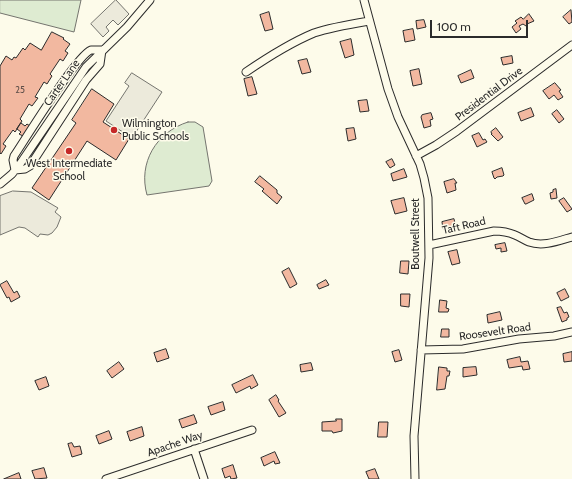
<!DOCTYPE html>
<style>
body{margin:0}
#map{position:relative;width:572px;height:479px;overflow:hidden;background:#fdfbea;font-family:Cabin,sans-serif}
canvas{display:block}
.scale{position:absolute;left:430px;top:20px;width:98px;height:18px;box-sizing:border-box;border:2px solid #2b2b2b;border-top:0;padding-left:5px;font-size:12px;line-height:14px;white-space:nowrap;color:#2b2b2b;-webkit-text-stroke:3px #fdfbea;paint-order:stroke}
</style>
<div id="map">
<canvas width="572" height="479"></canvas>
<div class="scale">100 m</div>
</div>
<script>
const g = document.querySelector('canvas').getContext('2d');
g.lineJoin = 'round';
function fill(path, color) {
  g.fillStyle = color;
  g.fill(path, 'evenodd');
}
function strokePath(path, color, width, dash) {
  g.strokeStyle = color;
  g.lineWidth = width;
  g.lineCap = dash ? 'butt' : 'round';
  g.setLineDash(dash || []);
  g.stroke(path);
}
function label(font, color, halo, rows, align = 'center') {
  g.font = font + ' Cabin,sans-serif';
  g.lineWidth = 3;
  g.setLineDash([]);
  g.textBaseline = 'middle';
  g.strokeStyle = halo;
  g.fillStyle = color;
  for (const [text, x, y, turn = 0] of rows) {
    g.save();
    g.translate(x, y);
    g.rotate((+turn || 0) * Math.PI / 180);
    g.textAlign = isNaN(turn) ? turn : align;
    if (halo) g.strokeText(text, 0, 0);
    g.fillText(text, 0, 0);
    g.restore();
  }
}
const green = new Path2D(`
 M0,0H81L74,32L0,13Z
 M188,122H195L203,127L212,181L209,186L147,195C138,163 156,132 188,122Z`);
fill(green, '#deebd1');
strokePath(green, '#74746e', 1);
const parking = new Path2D(`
 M116,0L129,14L118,25L113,20L106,27L109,31L103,37L91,24Z
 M132,73L162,92L132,138L106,121L129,86L125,83Z
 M13,191L31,192L58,208L55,212L61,217L57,227L52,233L48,235L40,234L38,237L25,228L19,227L0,235V196Z`);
fill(parking, '#eceadb');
strokePath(parking, '#74746e', 1);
const building = new Path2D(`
 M571,10L572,22L569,24L563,17Z
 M269,12L273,29L265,31L260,15Z
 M529,14L534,21L527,24L528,25L526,26L523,24L519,26L521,29L516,33L512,27L517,23L515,21L521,17L523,19Z
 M424,20L426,27L417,29L416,21Z
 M413,29L415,40L405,42L403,31Z
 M52,32L64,38L63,39L70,44L65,51L68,53L63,61L60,59L50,74L52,76L47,84L44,82L35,97L38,98L32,106L29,104L20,119L22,121L17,129L15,132L13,130L3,144L6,146L1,154L0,153V66L6,56L12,60L14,57L16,58L23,48L25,50L30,43L41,50Z
 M351,39L354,55L345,58L340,42Z
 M512,56L513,63L503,65L501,58Z
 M307,59L311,72L302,74L298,61Z
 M419,69L422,84L413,86L410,71Z
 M471,70L474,78L461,83L458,76Z
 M252,77L257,94L248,96L244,79Z
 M555,83L561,90L559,91L563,97L558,100L554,95L549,99L543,91Z
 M92,89L114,104L103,122L129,139L116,160L87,141L49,200L32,188L76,123L72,120Z
 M367,100L369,111L360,112L358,101Z
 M531,108L534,116L521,121L518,113Z
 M557,110L564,119L559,123L552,114Z
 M431,113L433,119L430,120L431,126L424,128L421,117L422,115Z
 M21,123L25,126L27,124L30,126L23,136L19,134L21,132L17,129Z
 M354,128L356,139L348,141L346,129Z
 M496,128L503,137L498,141L491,134H492L491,132Z
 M479,133L483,140L485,139L487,142L477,147L472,136Z
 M392,159L395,165L390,168L386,162Z
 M502,168L504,175L503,176L497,177L495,179L494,178L492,172Z
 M404,169L407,177L393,181L391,174Z
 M260,176L277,190V193L282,197L277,204L262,191L264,189L255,182Z
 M454,179L457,183H455L456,190L447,193L444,182Z
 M556,189L557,198L551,199L550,193L553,192V190Z
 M532,194L534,200L526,204H525L522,198Z
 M404,198L407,211L395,214L391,201Z
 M564,198L572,209L567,212L559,201Z
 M454,219L456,227L453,228L454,231L446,232V229H443L442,222Z
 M505,243L507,251L501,252V248L496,249L495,245Z
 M457,250L460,263L452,265L448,252Z
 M401,261H409L408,274L400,273Z
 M289,268L297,284L290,288L282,272Z
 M326,280L329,285L319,289L317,285Z
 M7,281L14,293L17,291L20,297L11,302L9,297L7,298L0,285Z
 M565,289L569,297L561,301L557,293Z
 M401,294H410L409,307L401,306Z
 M440,300L447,301L446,308L449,309L448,312H439Z
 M561,307L564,313L567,312L569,317L567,318V320L562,322L557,308Z
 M500,312L502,320L488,323L487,315Z
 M442,329H449V337H441Z
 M166,349L169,358L157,362L154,353Z
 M399,350L402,360L395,362L392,352Z
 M572,352V361L564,362L563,354Z
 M520,357L521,362L528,361L530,369L523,370L522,366L509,368L507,360Z
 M119,362L124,369L112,378L107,371Z
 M311,363L313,370L301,372L300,365Z
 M439,367L447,368V371H450L449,376H447L445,389L437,390Z
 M476,367L477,375L463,377V368Z
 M253,375L258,385L251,389L250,386L236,393L232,385Z
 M46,377L49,386L39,390L35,381Z
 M276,395L279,400L278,401L286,413L279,417L269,400Z
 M223,402L225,410L211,415L208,407Z
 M194,415L197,423L182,428L179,420Z
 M336,419H342V431L333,433L332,431H322V422L336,421Z
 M379,422H388L387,437H378Z
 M142,427L144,436L130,441L127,432Z
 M109,431L112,439L99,444L96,436Z
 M72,443L74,447L80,446L82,454L72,457L68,444Z
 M275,452L280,463L275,464L274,461L264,466L261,458Z
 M233,465L237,478L231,479L230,476L225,478L222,469Z
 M44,468L47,478L35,479L32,471Z
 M375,469L379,479H369L366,472Z
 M19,473L21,479H4Z`);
fill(building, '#f2b8a0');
strokePath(building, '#2b2b2b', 1);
const minor = new Path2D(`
 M364,0L388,89L398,117L420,164L424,178L428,198L429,258L414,436L415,479
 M91,50H102L100,64L86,80L30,166L25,169L15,170L13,160L14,156C26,138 77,55 91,50Z
 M246,72C268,57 290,43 314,33C332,27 351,24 369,21
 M416,156L436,145L457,131L572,45
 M0,184L12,174L20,164L86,67L127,27L150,0
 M429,245L494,231C501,231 508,232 515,235C520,237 524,240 529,242C543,247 558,241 572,237
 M421,350L463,349L519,339L554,336L572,332
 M194,449L204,479
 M106,479L252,430`);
strokePath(minor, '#2b2b2b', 9);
strokePath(minor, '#fdfbea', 7);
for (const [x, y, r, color] of [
 [114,130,4,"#c62828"],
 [69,151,4,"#c62828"]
]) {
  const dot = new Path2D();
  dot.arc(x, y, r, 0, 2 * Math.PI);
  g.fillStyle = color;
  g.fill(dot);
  strokePath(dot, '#fdfbea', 1.5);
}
label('9px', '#5d4e48', null, [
 ["25",20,90]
]);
label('11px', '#2b2b2b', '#fdfbea', [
 ["Carter Lane",62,83,-55],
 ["Presidential Drive",489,94,-37],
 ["Taft Road",464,226,-13],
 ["Boutwell Street",416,234,-90],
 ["Roosevelt Road",495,332,-8],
 ["Apache Way",175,444,-19]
]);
label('11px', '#2b2b2b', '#fdfbea', [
 ["Wilmington",122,124],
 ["Public Schools",122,137],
 ["West Intermediate",69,164,"center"],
 ["School",69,177,"center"]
], 'left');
</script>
